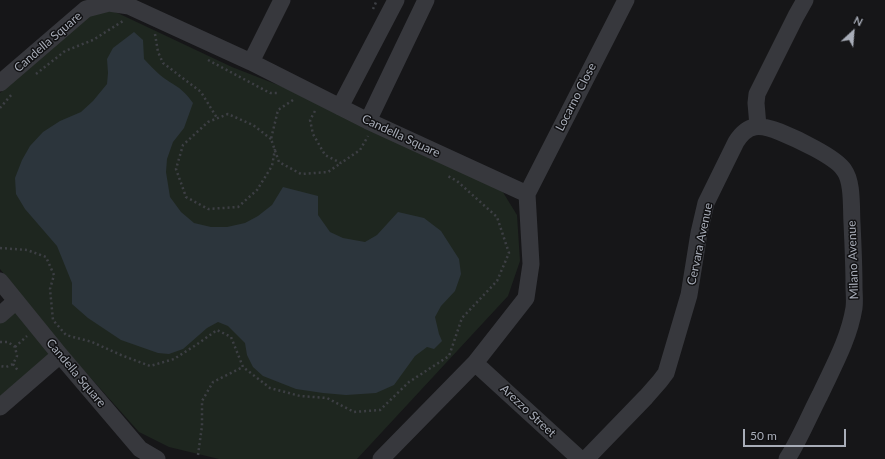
<!DOCTYPE html>
<style>
body{margin:0}
#map{position:relative;width:885px;height:459px;overflow:hidden;background:#161618;font-family:Lato,sans-serif}
canvas{display:block}
.north{position:absolute;left:833px;top:12px;width:40px;height:40px;-webkit-text-stroke:3px #111113;paint-order:stroke;rotate:26deg;font-size:11px;font-weight:700;line-height:16px;text-align:center;color:#a8adb8}
.north::after{content:'';display:block;margin:auto;width:14px;height:18px;background:#a8adb8;clip-path:polygon(50% 0,100% 100%,50% 72%,0 100%)}
.scale{position:absolute;left:743px;top:429px;width:103px;height:18px;box-sizing:border-box;border:2px solid #a8adb8;border-top:0;padding-left:5px;font-size:12px;line-height:14px;white-space:nowrap;color:#a8adb8;-webkit-text-stroke:3px #111113;paint-order:stroke}
</style>
<div id="map">
<canvas width="885" height="459"></canvas>
<div class="north">N</div>
<div class="scale">50 m</div>
</div>
<script>
const g = document.querySelector('canvas').getContext('2d');
g.lineJoin = 'round';
function fill(path, color) {
  g.fillStyle = color;
  g.fill(path, 'evenodd');
}
function strokePath(path, color, width, dash) {
  g.strokeStyle = color;
  g.lineWidth = width;
  g.lineCap = dash ? 'butt' : 'round';
  g.setLineDash(dash || []);
  g.stroke(path);
}
function label(font, color, halo, rows, align = 'center') {
  g.font = font + ' Lato,sans-serif';
  g.lineWidth = 3;
  g.setLineDash([]);
  g.textBaseline = 'middle';
  g.strokeStyle = halo;
  g.fillStyle = color;
  for (const [text, x, y, turn = 0] of rows) {
    g.save();
    g.translate(x, y);
    g.rotate((+turn || 0) * Math.PI / 180);
    g.textAlign = isNaN(turn) ? turn : align;
    if (halo) g.strokeText(text, 0, 0);
    g.fillText(text, 0, 0);
    g.restore();
  }
}
fill(new Path2D(`
 M107,8L232,67L319,101L501,189L517,215L520,261L508,296L357,459H219L169,447L139,432L47,329L0,269V93L87,16Z
 M15,306L54,354L0,402V318Z`), '#1e261f');
fill(new Path2D(`
 M134,32L143,40L144,59C149,64 154,70 160,75C174,86 181,86 193,103L184,128L173,142L167,159L166,172L170,197L181,212L194,223L211,227H227L245,223L258,216L272,205L283,187L318,196V215L330,232L343,238L365,242L377,235L398,212L424,218L441,231L459,259L461,274L455,291L441,306L435,317L439,334L442,341L434,349L427,347L415,356L394,385L376,393L346,395L323,393L296,389L263,376L253,367L247,355L245,343L228,326L218,322L207,328L183,349L169,354L158,353L121,340L88,318L72,304V283L57,246L25,209L16,194L15,178L22,160L30,146L43,132L60,121L81,112L93,101L107,84L108,73L107,59L113,48Z`), '#2c353c');
strokePath(new Path2D(`
 M373,9L377,0
 M155,34L158,52L163,63L201,92L217,118
 M208,60L270,93H277
 M36,74L65,51L93,40L123,21
 M293,100L278,110L271,139L279,162L301,174L328,172L341,163
 M0,108L12,94
 M315,111L310,120L313,134L325,155L341,163L360,150L368,136
 M271,139L253,125L228,114L208,122L183,145L176,169L186,197L208,209L238,207L257,190L272,166L275,149
 M0,248L27,250L46,257L54,275L50,289L53,320L66,335L92,342L121,355L150,366L174,359L196,345L217,330L231,337L243,367L270,388L300,396L327,398L354,412L380,410L409,382L449,356L462,318L497,281L509,253L497,217L457,181L446,175
 M0,342H8L15,347L17,356L13,364L6,367L0,366
 M15,347L27,336
 M13,364L19,372
 M198,455L202,426V401L213,382L243,367`), '#3d3f44', 2.5, [2, 3]);
strokePath(new Path2D(`
 M251,62L282,0
 M0,83L86,9L109,3L129,6L251,62L368,121L527,194
 M340,107L396,0
 M368,121L426,0
 M758,126L756,103L757,94L796,16L805,0
 M527,194L626,0
 M0,281L60,355L140,449L157,459
 M0,315L16,301
 M475,363L580,459
 M0,407L60,355
 M381,459L475,363L526,298L531,264L527,194
 M586,459L646,397L660,381L666,373L689,295L699,233L706,203L736,142C748,123 760,124 780,132C795,138 836,157 844,170C853,182 851,208 852,223C853,244 854,265 854,287C854,293 855,301 854,308C849,339 833,367 820,395C809,416 800,439 787,459`), '#37383d', 17);
label('12px', '#a8adb8', '#111113', [
 ["Candella Square",48,42,-41],
 ["Locarno Close",576,97,-63],
 ["Candella Square",401,136,25],
 ["Cervara Avenue",700,244,-78],
 ["Milano Avenue",853,260,-92],
 ["Candella Square",76,373,50],
 ["Arezzo Street",528,411,43]
]);
</script>
